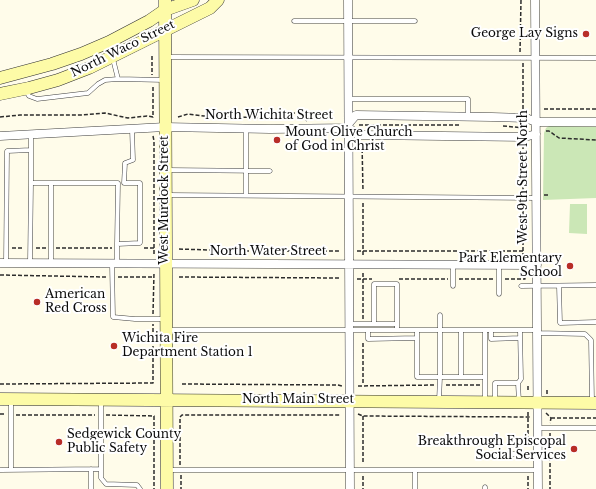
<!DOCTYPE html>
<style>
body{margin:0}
canvas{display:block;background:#fffcea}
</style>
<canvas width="596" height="489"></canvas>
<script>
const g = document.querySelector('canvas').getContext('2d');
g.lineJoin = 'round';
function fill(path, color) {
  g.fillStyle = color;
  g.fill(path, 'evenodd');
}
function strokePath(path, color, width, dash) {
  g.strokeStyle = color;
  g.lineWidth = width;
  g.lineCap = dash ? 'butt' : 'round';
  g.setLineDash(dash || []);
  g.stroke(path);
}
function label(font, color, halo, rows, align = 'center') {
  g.font = font + ' "Libre Baskerville",serif';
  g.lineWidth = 4;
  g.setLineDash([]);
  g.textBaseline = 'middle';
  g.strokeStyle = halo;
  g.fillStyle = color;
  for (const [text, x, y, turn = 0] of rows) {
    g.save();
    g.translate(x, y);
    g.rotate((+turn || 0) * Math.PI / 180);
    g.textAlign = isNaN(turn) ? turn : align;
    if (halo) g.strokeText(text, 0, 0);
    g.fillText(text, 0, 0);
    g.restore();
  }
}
fill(new Path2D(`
 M549,126L596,127V198L543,200L544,133L546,128Z
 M570,204H587V234L569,233Z`), '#cbe7b6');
const lane = new Path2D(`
 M294,21H415
 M166,57L596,58
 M118,79L164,80
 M26,91L29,96L37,99L88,93L98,84L105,80L118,79L113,59
 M349,99H468V117
 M31,150V135
 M167,170L270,171
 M51,183V263
 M168,195L536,198
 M246,195V129
 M117,244V263
 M6,263L7,151L31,150V183H118L117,244L140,243V183H124L125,163L133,160L132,129
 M30,263L31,183
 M112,264L113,317L135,319H165
 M453,265V286
 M521,286L596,285
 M559,286L560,323L596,322
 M499,294V265
 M440,315V377H485
 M349,324H374V284H397V330
 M374,324H397
 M168,330H537
 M368,330V339L417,338
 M417,330V377H440L439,401
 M461,330V377
 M485,330V401
 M491,330V339L520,338
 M537,333L585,334L591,340L592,401
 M518,383L521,379L520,330
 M11,400V470
 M495,401V383H518L519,402
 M101,402V478L106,484L137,485L140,489
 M538,428H596
 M502,454H538
 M91,469V489
 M0,470L101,469
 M167,470H538
 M415,470V489
 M485,487V489`);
const street = new Path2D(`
 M348,0L350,489
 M535,0L538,489
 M349,123L356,115L492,117L526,118L536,122H596
 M0,136L165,127L270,129L349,128L358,135H362L525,137L536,134
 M0,263L537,265`);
const secondary = new Path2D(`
 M165,0L167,489
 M0,78L52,64L81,54L109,42L149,21L165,10L193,0
 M0,94L29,88L58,80L89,68L210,8L218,0
 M0,399L596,403`);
strokePath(lane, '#3e3e3e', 5);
strokePath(street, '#3e3e3e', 9);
strokePath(secondary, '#2d2d2d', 13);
strokePath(new Path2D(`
 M520,52L521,0
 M152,56V75
 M523,63V110
 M544,109H596
 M0,117L20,115H82L105,113L128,118L147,116L153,117V85
 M178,117L188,114L204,116L271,118L299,112L307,121
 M359,125H461
 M503,126L525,128
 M546,131H549L559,138L596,140
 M153,136L154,141V255
 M362,143L363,191
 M523,145V192
 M544,195H550
 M363,203V257
 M523,205V257
 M12,248H24
 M36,248H46
 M56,248H112
 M144,248H154
 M179,249L240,251H341
 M357,251H523
 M363,273V319
 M0,275L106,277
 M118,277H154
 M179,277L341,278
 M357,279H372
 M399,279H448
 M459,279H494
 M505,279H525L523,273
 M153,314L154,273
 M363,343V385
 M0,384L153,383V324
 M182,384L338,385L342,386
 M446,385H480
 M358,386L434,385
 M528,386V392
 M547,394V388
 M528,412V448
 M546,413L551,418L550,423
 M0,414H5
 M358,414L363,416L530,417
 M16,415H95
 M106,415L154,416V489
 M363,416V464
 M551,418H596
 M550,433V489
 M180,465V417L182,415H341
 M181,475V489
 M363,476V489
 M528,476V489`), '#2d2d2d', 1.5, [4, 2]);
strokePath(lane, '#fff', 4);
strokePath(street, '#fff', 8);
strokePath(secondary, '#fdfba7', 12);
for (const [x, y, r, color] of [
 [586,34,4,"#b82d27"],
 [277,140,4,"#b82d27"],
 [570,266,4,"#b82d27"],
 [37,302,4,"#b82d27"],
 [114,346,4,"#b82d27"],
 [59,442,4,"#b82d27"],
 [574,449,4,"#b82d27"]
]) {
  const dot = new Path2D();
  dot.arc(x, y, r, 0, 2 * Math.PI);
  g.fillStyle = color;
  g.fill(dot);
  strokePath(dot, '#fff', 1.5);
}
label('12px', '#0b0b0b', '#fff', [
 ["George Lay Signs",578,34,"right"],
 ["Mount Olive Church",285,133],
 ["of God in Christ",285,147],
 ["Park Elementary",562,259,"right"],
 ["School",562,273,"right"],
 ["American",45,295],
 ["Red Cross",45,309],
 ["Wichita Fire",122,339],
 ["Department Station 1",122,353],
 ["Sedgewick County",67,435],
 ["Public Safety",67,449],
 ["Breakthrough Episcopal",566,442,"right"],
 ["Social Services",566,456,"right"]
], 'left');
label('12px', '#0b0b0b', '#fff', [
 ["North Waco Street",123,49,-26],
 ["North Wichita Street",269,116],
 ["West 9th Street North",524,177,-90],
 ["West Murdock Street",165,200,-90],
 ["North Water Street",268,252],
 ["North Main Street",298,400]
]);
</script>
